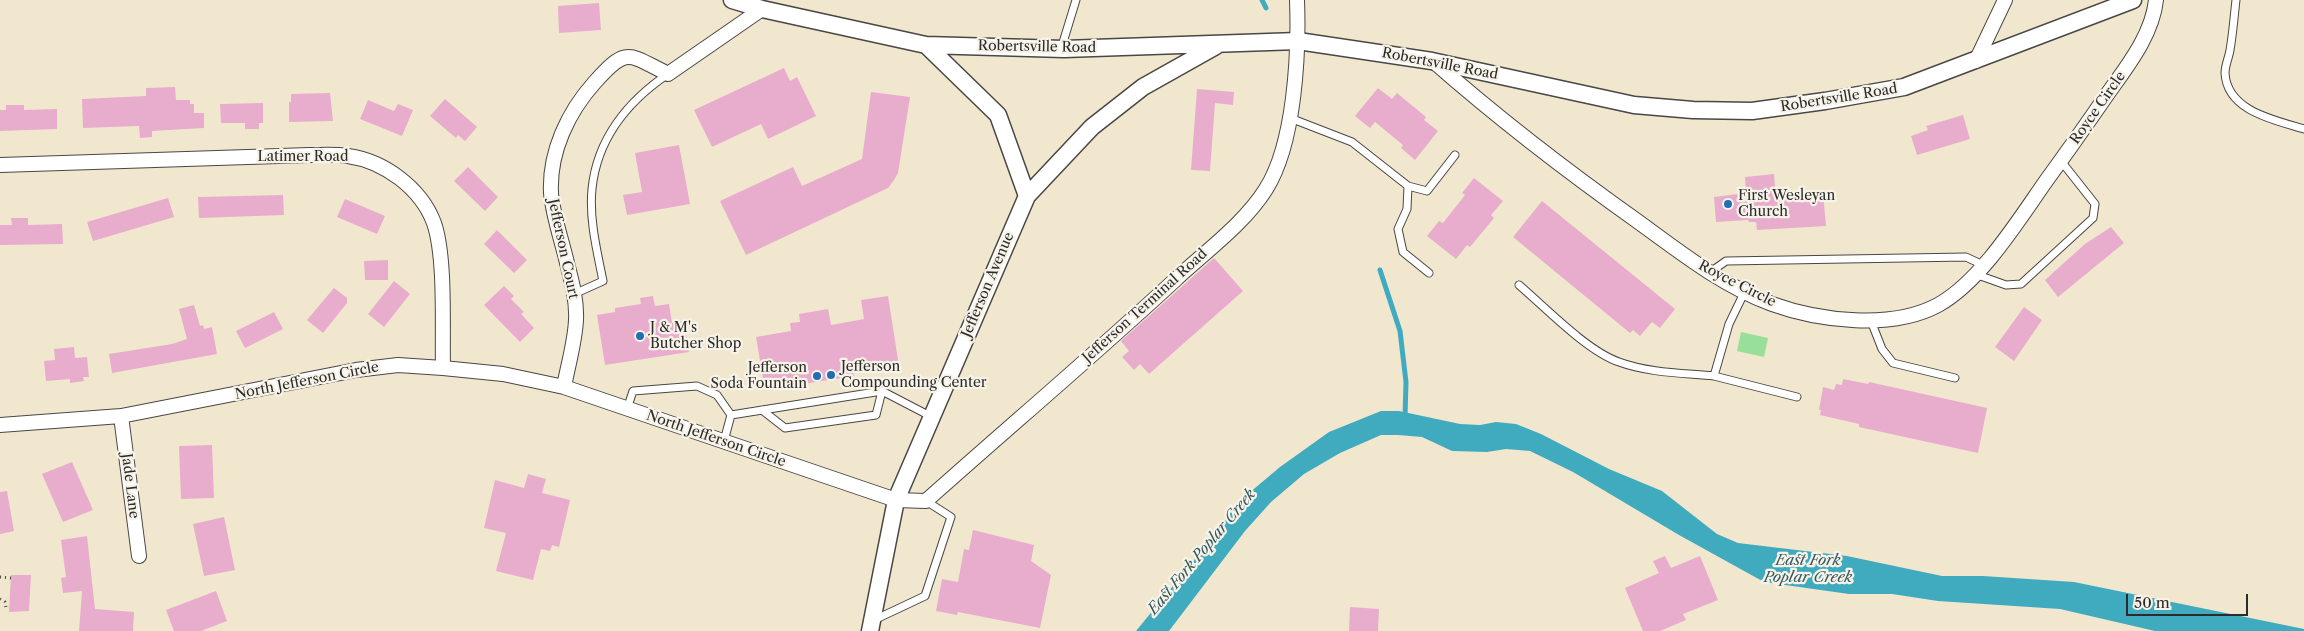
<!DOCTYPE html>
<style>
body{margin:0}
#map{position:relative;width:2304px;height:631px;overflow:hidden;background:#f1e7cf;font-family:"Libre Caslon Text",serif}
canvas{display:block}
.scale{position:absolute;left:2126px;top:594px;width:122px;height:22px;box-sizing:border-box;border:2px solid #2b2b2b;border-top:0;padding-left:6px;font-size:15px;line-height:18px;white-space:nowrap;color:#2b2b2b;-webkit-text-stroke:4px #f7f3e8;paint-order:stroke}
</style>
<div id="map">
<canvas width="2304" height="631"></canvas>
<div class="scale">50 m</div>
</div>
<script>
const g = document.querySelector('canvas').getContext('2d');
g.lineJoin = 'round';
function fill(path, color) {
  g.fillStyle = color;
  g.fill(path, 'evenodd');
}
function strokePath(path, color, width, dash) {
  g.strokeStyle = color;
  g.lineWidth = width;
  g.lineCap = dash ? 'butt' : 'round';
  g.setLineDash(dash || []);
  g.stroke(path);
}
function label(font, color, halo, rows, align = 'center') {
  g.font = font + ' "Libre Caslon Text",serif';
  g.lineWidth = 4.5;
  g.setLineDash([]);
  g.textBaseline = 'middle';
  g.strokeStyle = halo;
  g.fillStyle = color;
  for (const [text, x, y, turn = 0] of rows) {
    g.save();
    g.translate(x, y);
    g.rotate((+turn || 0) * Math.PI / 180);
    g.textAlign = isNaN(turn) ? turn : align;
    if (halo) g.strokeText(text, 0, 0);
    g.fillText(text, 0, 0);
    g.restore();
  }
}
fill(new Path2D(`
 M1741,332L1768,338L1764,357L1737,351Z`), '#98df9a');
fill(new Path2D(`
 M1381,411H1399L1460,424L1480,425L1496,422L1516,424L1541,434L1609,469L1662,491L1717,534L1738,543L1847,556L1942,576H1983L2074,582L2304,629V631H2155L2060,609L1938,601L1892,594H1849L1764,582L1679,535L1573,472L1530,451L1506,449L1487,452L1452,451L1422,437L1398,435H1381L1340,453L1304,474L1271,502L1245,531L1169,631H1136L1222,526L1236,504L1280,467L1329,432Z`), '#40abbf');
strokePath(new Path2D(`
 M1262,0L1266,8
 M1380,270L1400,331L1406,382L1405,417`), '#40abbf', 5);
fill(new Path2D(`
 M599,3L601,30L559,33L558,6Z
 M784,68L790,81L797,77L816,116L768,139L761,124L712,147L694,110Z
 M175,87L176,100H190V104H194V113H204V128L152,131V137L140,138L139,126L83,128L82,99L146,96V88Z
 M1378,88L1392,99L1397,93L1426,117L1424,120L1438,131L1415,160L1401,148L1403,145L1375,122L1370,128L1355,116Z
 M1197,89L1234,92L1233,105L1215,103L1210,171L1191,170Z
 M871,92L910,97L898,173L894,180L888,188L746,255L720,201L793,167L802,186L862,159Z
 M330,93L333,121L289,122V102H291V94Z
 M445,99L477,127L465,141L458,135L456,138L430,116Z
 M368,100L394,111L398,104L413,110L402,136L360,119Z
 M263,103V123H259V129H245V123H221L220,104Z
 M6,105H24V110L57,109V129L0,131V110H6Z
 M1963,115L1970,139L1917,155L1911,136L1928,130L1926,126Z
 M679,145L690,204L627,215L623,195L642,192L635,153Z
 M468,167L498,197L485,211L454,181Z
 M1774,174L1776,198L1823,194L1826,226L1757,230L1756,222H1749L1748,220L1716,222L1714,197L1746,193L1745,177Z
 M1474,178L1503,201L1491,215L1494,218L1470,247L1467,245L1456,259L1427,236L1439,221L1443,223L1465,195L1462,193Z
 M283,195L284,215L199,218L198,197Z
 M168,198L174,217L93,241L87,222Z
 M345,199L385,216L377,234L337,217Z
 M1542,201L1675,309L1660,328L1652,322L1640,336L1633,330L1630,333L1513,237Z
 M11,218H28V225L62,224L63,244L0,245V225H12Z
 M2111,227L2124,243L2058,297L2045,280L2085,244Z
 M497,230L527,260L514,273L484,244Z
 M1214,258L1243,291L1149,374L1140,364L1134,370L1122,357L1129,351L1121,341Z
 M388,260V280H365L364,261Z
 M394,281L410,294L384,327L368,314Z
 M504,286L514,296L511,299L524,312L521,314L534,328L520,342L484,305Z
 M334,288L347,298V303L323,333L307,320Z
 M653,296L655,306L669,304L672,323L684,321L689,352L605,365L597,315L615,312V308L641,304L640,298Z
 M888,296L899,366L853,372L854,376L765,390L756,337L791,331L790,323L800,322L799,314L828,309L831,325L864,319L861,300Z
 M194,305L200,326L203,325L204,329L212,327L217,354L112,373L109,354L172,344L187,339L179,309Z
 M2024,307L2042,320L2014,361L1995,347Z
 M274,312L283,329L245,348L236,331Z
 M74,347L75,358L87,357L89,377H83L84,381L70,383V379L46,381L44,361L55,360L54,349Z
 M1843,379L1868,384L1869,382L1987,408L1978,453L1859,427V424L1820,415L1821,410H1819L1823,387L1834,390L1836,384L1842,385Z
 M212,445L214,498L181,499L179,446Z
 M72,462L93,510L63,522L42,474Z
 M528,474L546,479L542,493L570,500L559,547L552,545L550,551L541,549L533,580L496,571L506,533L484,528L495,480L524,488Z
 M7,491L14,531L0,534V492Z
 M224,517L235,570L204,576L193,524Z
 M973,530L1034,545L1031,561L1051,575L1040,628L958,612L957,615L936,611L942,579L958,582L964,549L969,550Z
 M87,536L95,609L134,612L133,631H79L82,591L63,593L61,578L66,577L61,540Z
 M1665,556L1671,568L1700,556L1718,600L1683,614L1686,620L1660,631H1643L1625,588L1659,573L1653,561Z
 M11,575H31L29,611L9,612Z
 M216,591L227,621L201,631H174L166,610Z
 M1350,607L1379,609L1378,631H1349Z`), '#e8adcd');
const service = new Path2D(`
 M2236,0C2234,17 2233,33 2230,50C2229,57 2225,65 2225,73C2227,111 2274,120 2304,129
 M1061,49L1076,0
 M1290,118L1352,142L1408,186L1427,191L1455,155
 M1408,186L1407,209L1398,229L1403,252L1429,273
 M1709,273L1726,261L1966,257L1983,265
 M1975,274L2006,285L2021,284L2093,218L2095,204L2061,161
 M1519,285C1546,308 1587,351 1619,362C1649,373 1683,373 1714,376L1729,324L1745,291
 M574,294L603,281C597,251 589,219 592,189C597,139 628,101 668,74
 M1871,321L1882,349L1893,363L1955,378
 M1714,376L1797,397
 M627,409L633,391L697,386L717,395L731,415
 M762,410L785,428L876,415L882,391
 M724,441L731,415L882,391L932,417
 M874,620L925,596L951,517L926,501`);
const minor = new Path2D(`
 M1433,61C1499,119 1568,172 1640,223C1681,253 1723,286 1772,304C1819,321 1892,330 1938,305C1981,281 2018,221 2046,181C2065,155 2084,128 2102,102C2123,71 2152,38 2156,0
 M1976,61L2005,0
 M0,165L310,155C322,155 335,154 348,156C384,161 421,188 434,223C446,258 442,329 443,368
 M564,387C568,365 575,342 576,320C577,301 572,282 567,263C562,241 553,216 551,193C549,152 568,112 595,82C627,46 628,54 668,74L762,9
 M121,416L139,556
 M0,425L121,416L356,370L398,365L443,368L503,374L564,387L896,500L926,501C1009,427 1094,355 1175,280C1206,251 1244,224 1266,189C1295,143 1299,53 1297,0`);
const tertiary = new Path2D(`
 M732,0L762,9L926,45L1064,49L1298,41L1432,61L1634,105L1693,110L1752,111L1825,101L1904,87L2133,0
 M926,45L998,115L1027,196
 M870,631L896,500L1027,196L1092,127L1143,87L1216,46`);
strokePath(service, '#494744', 9);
strokePath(minor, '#494744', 16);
strokePath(tertiary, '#494744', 19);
strokePath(new Path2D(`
 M0,577L11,578
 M0,599L5,602L6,608L9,607`), '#494744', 3, [1, 4]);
strokePath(service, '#fff', 7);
strokePath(minor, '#fff', 14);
strokePath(tertiary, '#fff', 16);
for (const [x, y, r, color] of [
 [1728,204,5,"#1f6fb2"],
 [640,336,5,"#1f6fb2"],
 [831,375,5,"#1f6fb2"],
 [817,376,5,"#1f6fb2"]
]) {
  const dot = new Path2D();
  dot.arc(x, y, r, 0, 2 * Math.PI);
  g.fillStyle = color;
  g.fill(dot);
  strokePath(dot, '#f7f3e8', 2);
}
label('14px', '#2b2b2b', '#f7f3e8', [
 ["Robertsville Road",1037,47,1],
 ["Robertsville Road",1440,64,11],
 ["Robertsville Road",1839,98,-9],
 ["Royce Circle",2098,108,-55],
 ["Latimer Road",303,157],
 ["Jefferson Court",563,249,78],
 ["Royce Circle",1737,284,27],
 ["Jefferson Avenue",988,285,-67],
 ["Jefferson Terminal Road",1145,306,-42],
 ["North Jefferson Circle",307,381,-11],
 ["North Jefferson Circle",716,439,19],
 ["Jade Lane",130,486,83]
]);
label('14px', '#2b2b2b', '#f7f3e8', [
 ["First Wesleyan",1738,196],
 ["Church",1738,212],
 ["J & M's",650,328],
 ["Butcher Shop",650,344],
 ["Jefferson",841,367],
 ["Compounding Center",841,383],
 ["Jefferson",807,368,"right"],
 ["Soda Fountain",807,384,"right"]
], 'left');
label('italic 15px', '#32585f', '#f7f3e8', [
 ["East Fork Poplar Creek",1202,552,-50],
 ["East Fork",1808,561],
 ["Poplar Creek",1808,578]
]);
</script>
